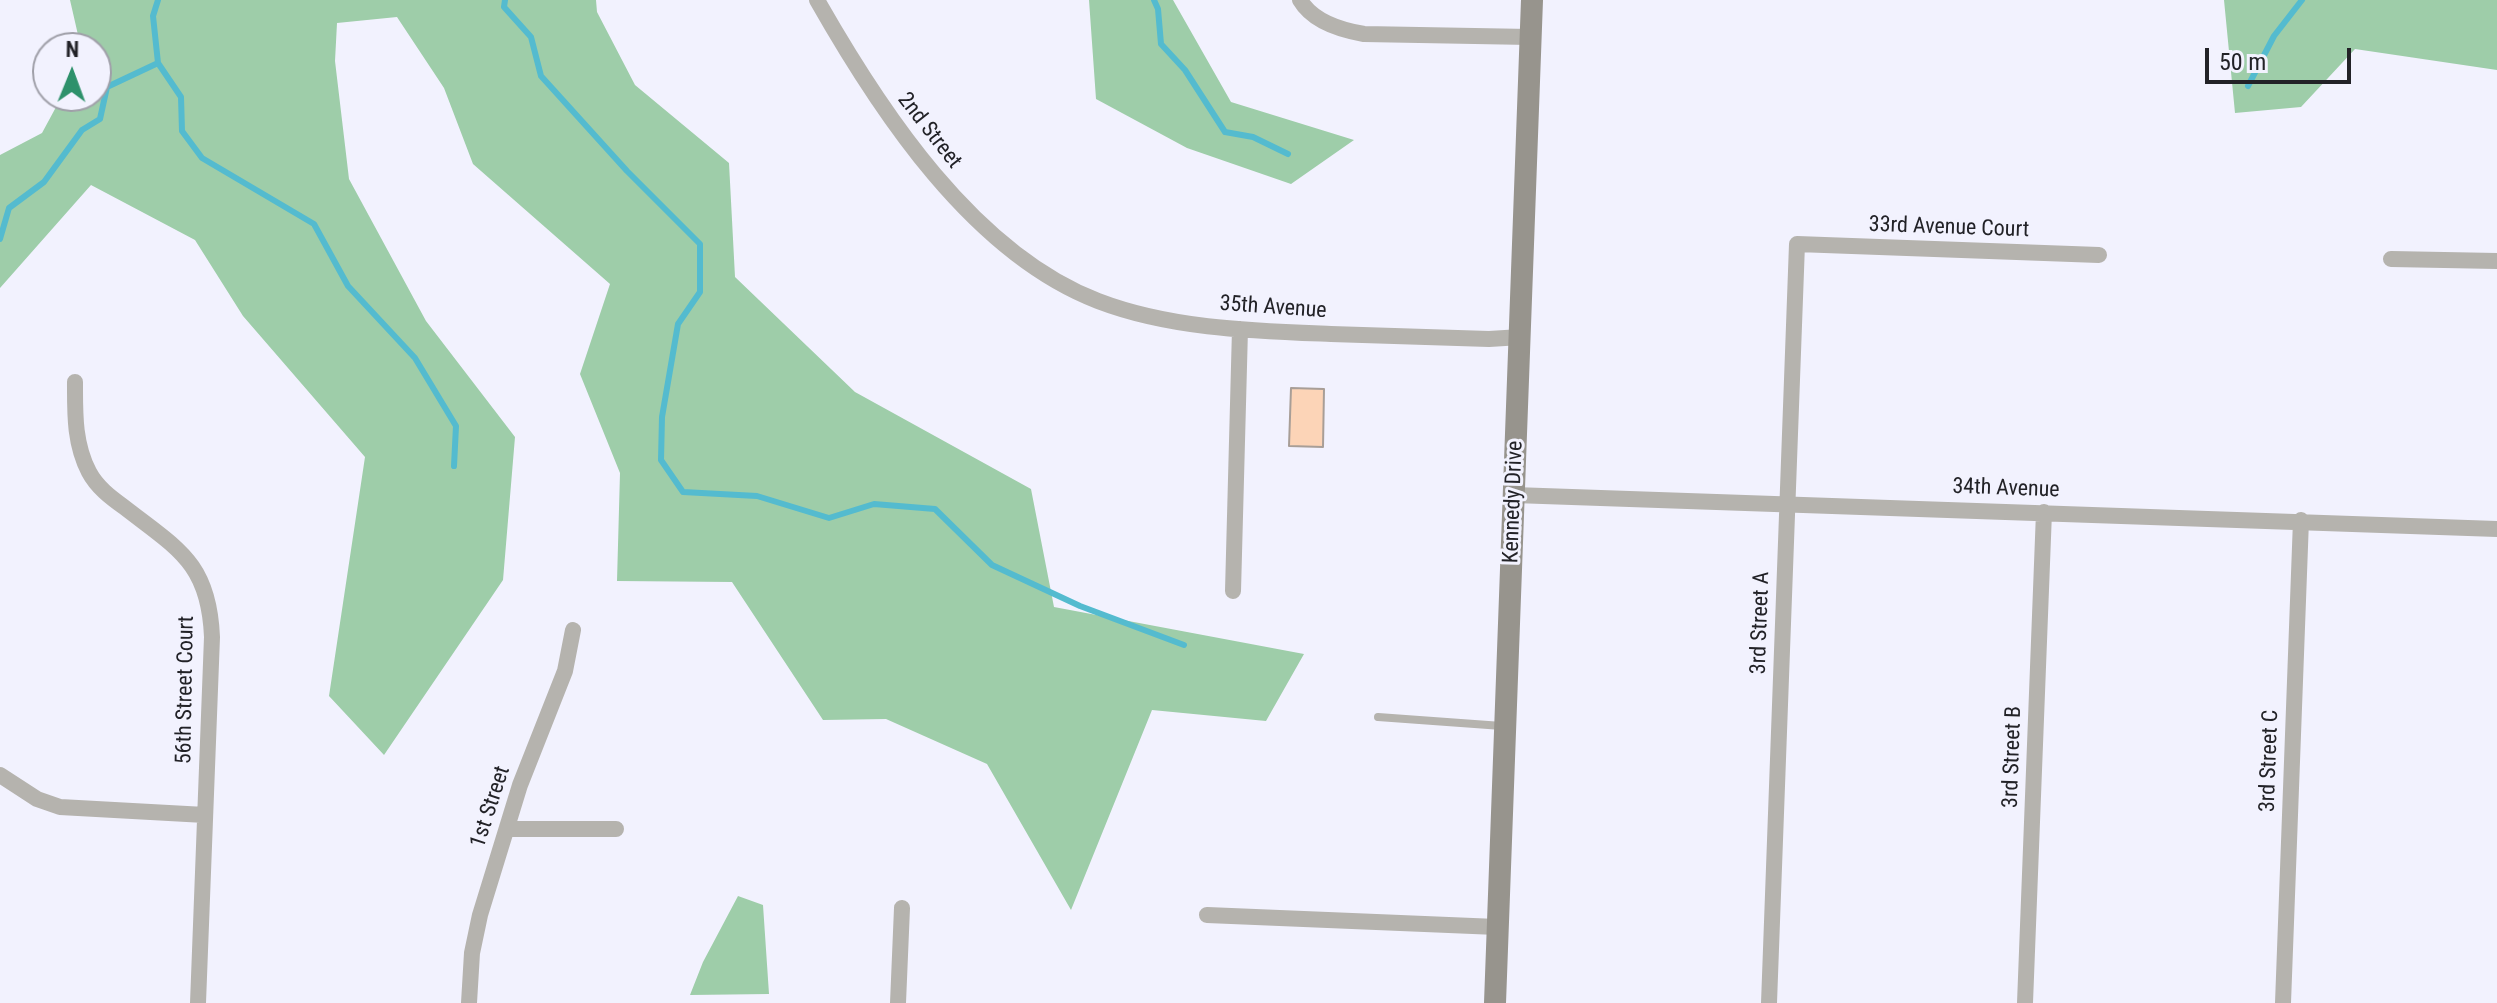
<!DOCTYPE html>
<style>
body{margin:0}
#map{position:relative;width:2497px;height:1003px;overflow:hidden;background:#f2f2fe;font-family:"Roboto Condensed",sans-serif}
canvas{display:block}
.north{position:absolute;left:32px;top:32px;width:80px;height:80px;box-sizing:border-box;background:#f2f2fe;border:2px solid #9f9fa8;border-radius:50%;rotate:1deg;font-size:22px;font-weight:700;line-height:32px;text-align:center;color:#222227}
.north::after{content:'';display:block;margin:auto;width:28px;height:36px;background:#2e916b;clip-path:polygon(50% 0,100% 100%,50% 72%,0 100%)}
.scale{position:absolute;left:2205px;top:48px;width:146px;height:36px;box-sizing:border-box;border:4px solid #222227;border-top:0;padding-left:10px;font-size:24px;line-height:28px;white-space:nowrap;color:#222227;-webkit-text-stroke:6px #f2f2fe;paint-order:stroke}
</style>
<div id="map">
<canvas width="2497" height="1003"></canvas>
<div class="north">N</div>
<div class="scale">50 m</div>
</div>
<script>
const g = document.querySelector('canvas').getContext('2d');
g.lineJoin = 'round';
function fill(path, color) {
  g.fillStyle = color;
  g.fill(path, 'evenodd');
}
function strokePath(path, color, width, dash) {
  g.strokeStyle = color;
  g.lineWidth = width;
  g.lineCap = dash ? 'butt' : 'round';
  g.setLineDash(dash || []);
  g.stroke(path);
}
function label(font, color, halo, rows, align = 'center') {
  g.font = font + ' "Roboto Condensed",sans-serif';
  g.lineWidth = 6;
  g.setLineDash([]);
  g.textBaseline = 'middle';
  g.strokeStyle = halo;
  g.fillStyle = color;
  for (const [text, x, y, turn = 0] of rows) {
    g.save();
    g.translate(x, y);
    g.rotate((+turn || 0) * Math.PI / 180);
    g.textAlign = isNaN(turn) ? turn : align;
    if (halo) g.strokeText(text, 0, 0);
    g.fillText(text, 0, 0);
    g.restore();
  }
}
fill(new Path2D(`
 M70,0H596L597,12L635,85L729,163L735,277L855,392L1031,489L1054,607L1304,654L1266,721L1152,710L1071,910L987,764L886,719L823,720L732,582L617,581L620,473L580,374L610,284L473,164L444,88L397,17L337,23L335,61L349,179L426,321L515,437L503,580L384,755L329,696L365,457L243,316L195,240L91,185L0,288V155L42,133L62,96H96V48H81Z
 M1089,0H1173L1231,102L1354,140L1291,184L1187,148L1096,99Z
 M2224,0H2497V70L2355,49L2301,107L2235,113Z
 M738,896L763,905L769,994L690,995L703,962Z`), '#9ecda9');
strokePath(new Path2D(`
 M505,0L504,7L531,37L541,76L627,171L700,244V292L678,324L662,417L661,460L683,492L757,496L829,518L874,504L935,509L992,565L1080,606L1184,645
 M1154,0L1158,9L1161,44L1185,70L1225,132L1253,137L1288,154
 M158,63L181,97L182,131L202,158L314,224L348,286L415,358L456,426L454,466
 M2248,86L2274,36L2302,0
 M0,239L9,208L44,182L82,130L100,119L107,87L158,63L153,16L158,0`), '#54bbcf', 6);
const building = new Path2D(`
 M1291,388L1324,389L1323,447L1289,446Z`);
fill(building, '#fcd4b7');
strokePath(building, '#a89e97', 2);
strokePath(new Path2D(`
 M1378,717L1502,726`), '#b5b3ae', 8);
strokePath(new Path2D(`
 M817,0C880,111 973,253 1098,301C1171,329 1254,331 1331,334C1384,336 1437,337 1489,339L1521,337
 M1300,0C1313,22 1340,30 1364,34L1530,37
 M2391,259L2497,261
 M75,382C75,413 74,443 89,472C97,487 110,497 124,507C178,549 209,563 212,637L198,1003
 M1514,495L2497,529
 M1233,591L1240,329
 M0,775L37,799L60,807L205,815
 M507,829H616
 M1207,915L1497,927
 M469,1003L472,953L480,915L520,785L565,671L573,630
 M898,1003L902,908
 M1769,1003L1797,244L2099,255
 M2025,1003L2044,512
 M2283,1003L2301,520`), '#b5b3ae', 16);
strokePath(new Path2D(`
 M1495,1003L1532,0`), '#97948d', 22);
label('22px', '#222227', '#f2f2fe', [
 ["2nd Street",929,131,52],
 ["33rd Avenue Court",1949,228,2],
 ["35th Avenue",1273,308,4],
 ["34th Avenue",2006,489,2],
 ["Kennedy Drive",1514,502,-88],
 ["3rd Street A",1761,623,-88],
 ["56th Street Court",186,690,-89],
 ["3rd Street B",2013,757,-88],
 ["3rd Street C",2270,761,-88],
 ["1st Street",491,807,-72]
]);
</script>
